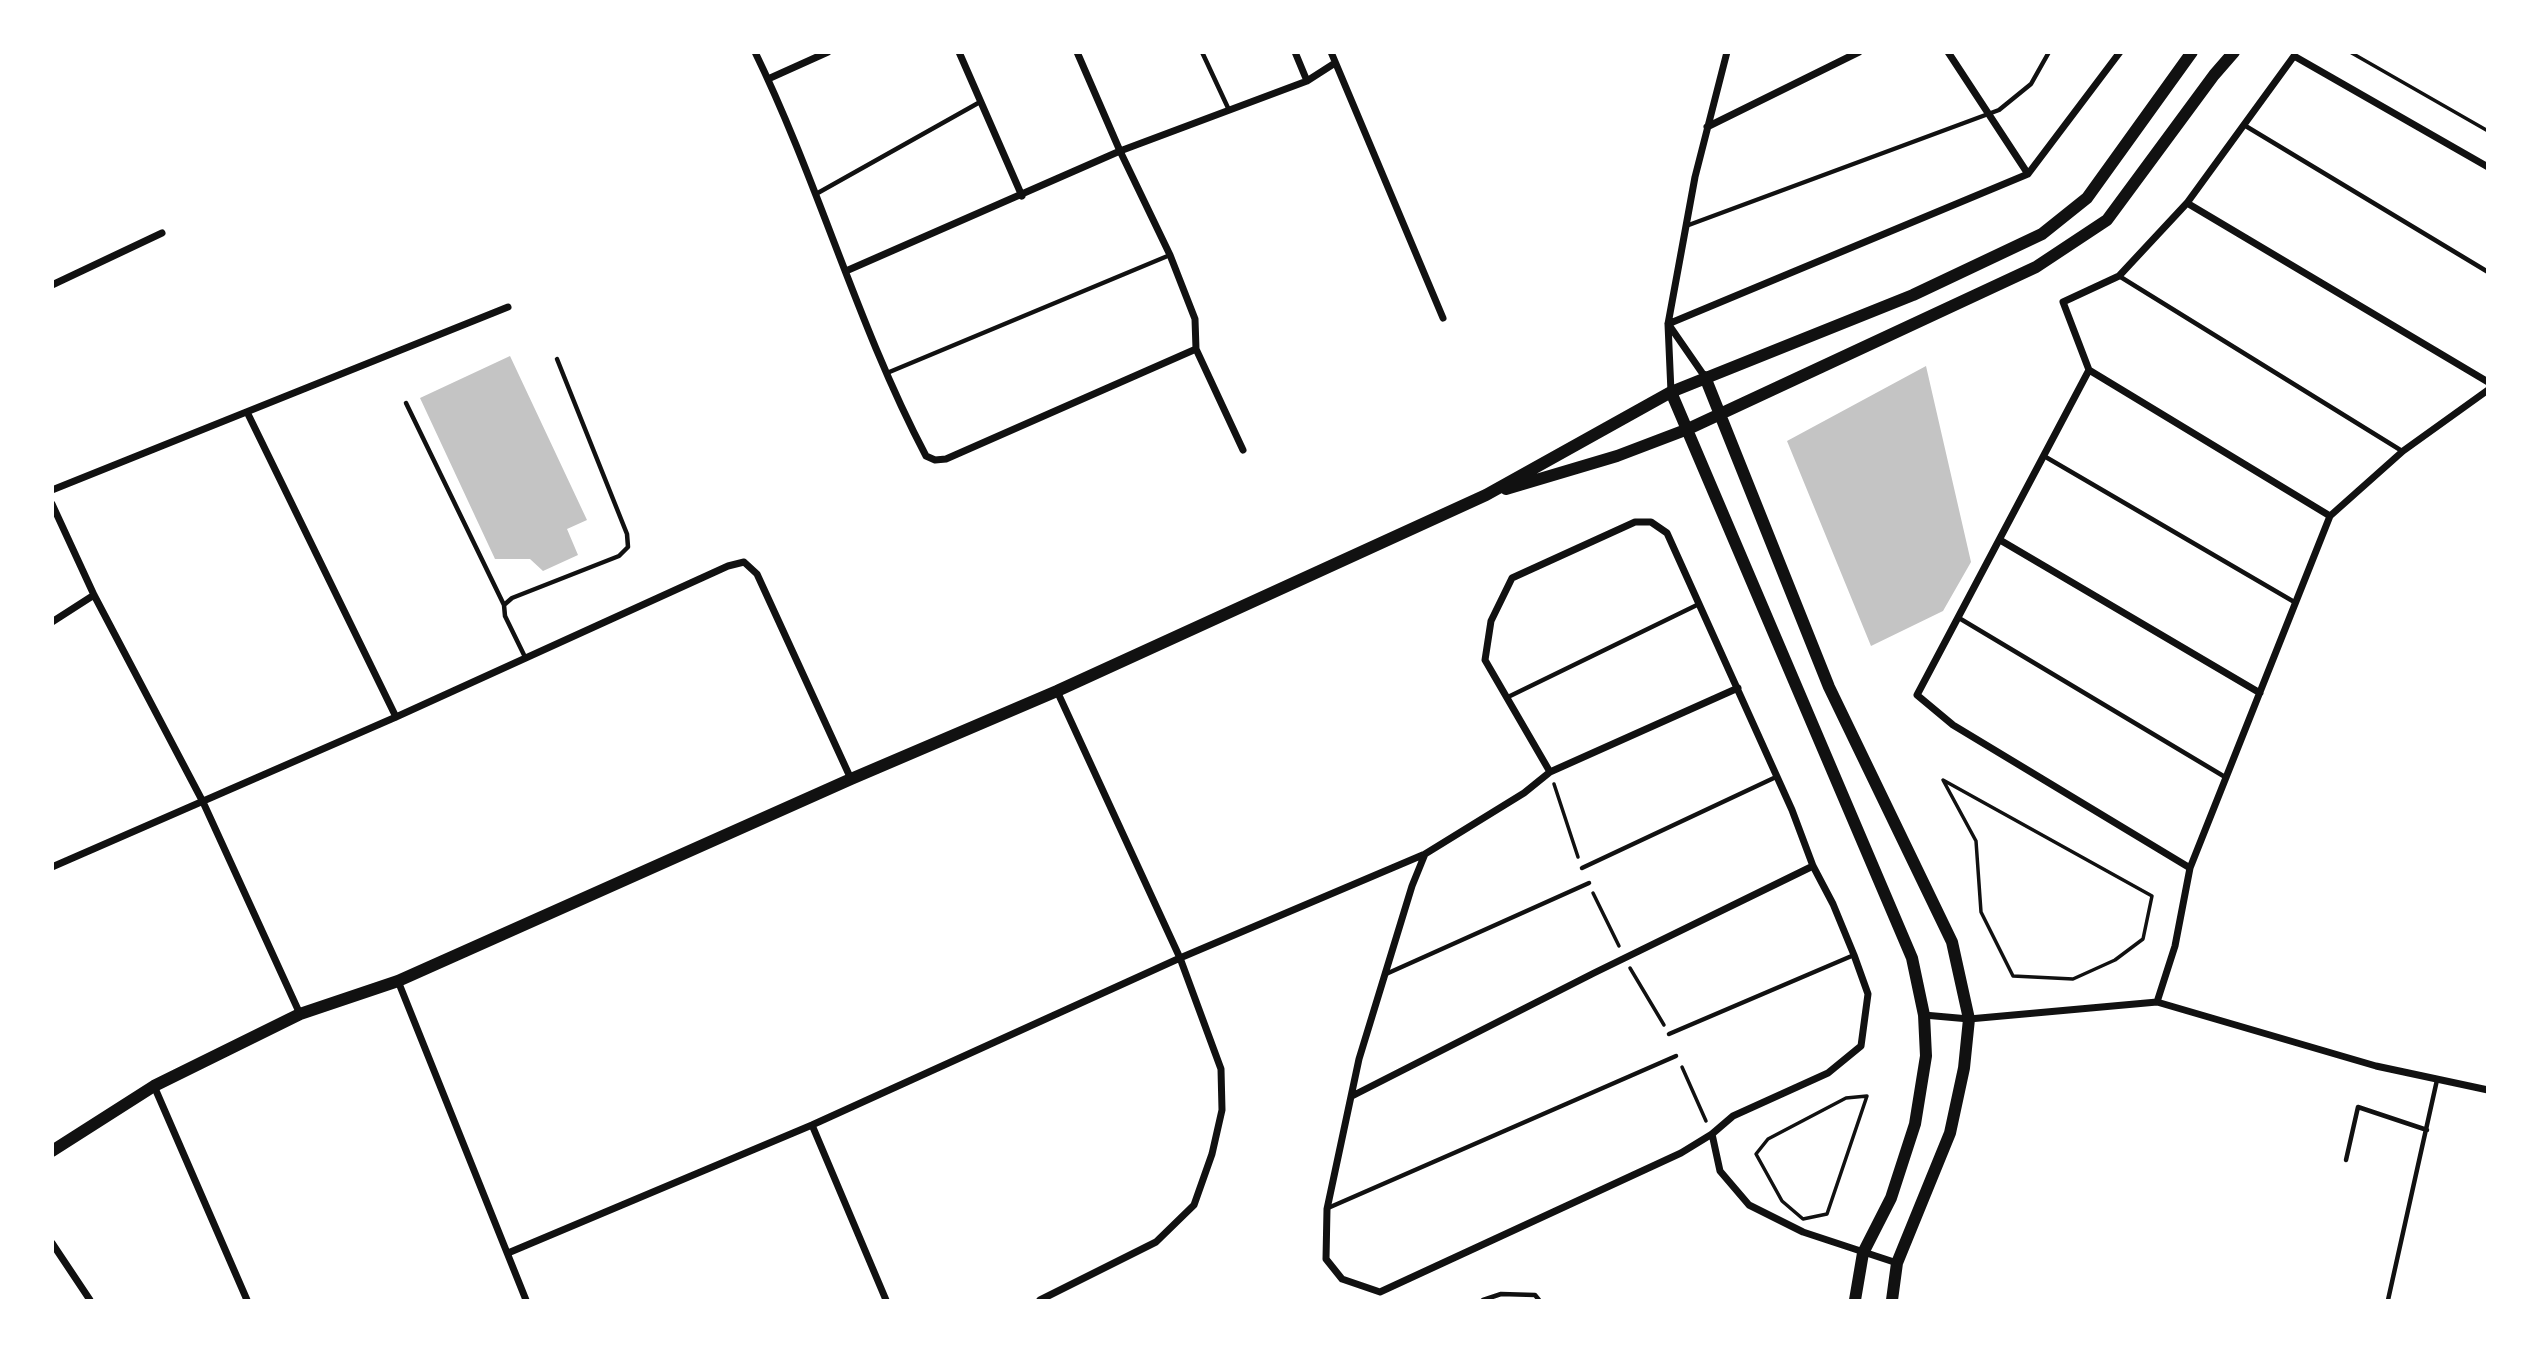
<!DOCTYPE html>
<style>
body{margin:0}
#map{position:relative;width:2540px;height:1353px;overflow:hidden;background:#fff;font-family:"DejaVu Sans",sans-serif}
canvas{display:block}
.frame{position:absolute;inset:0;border:54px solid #fff;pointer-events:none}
</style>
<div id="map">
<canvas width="2540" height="1353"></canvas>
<div class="frame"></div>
</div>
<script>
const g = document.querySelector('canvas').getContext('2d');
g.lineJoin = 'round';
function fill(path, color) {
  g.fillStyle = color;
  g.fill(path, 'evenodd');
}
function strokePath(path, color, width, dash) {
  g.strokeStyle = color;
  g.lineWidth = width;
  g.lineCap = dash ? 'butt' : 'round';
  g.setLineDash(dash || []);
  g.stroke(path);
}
fill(new Path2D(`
 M510,356L587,520L567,529L578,555L543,571L530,559H495L420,398Z
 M1926,366L1971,562L1943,611L1871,646L1787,441Z`), '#c4c4c4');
strokePath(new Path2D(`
 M2350,52L2488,131
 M1943,780L2152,896L2143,939L2115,960L2073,979L2013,976L1981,912L1976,841Z
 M1554,784L1578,857
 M1593,893L1619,946
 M1630,968L1664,1025
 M1682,1067L1706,1121
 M1867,1096L1827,1214L1803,1219L1782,1201L1756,1154L1768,1139L1846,1098Z`), '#111', 3.5);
strokePath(new Path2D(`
 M1202,52L1229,110
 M2244,125L2488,272
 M816,194L980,102
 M1686,226L1999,110L2031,84L2049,52
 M2119,276L2402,451
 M887,373L1170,255
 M406,403L504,605
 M2044,456L2296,603
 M1959,618L2225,777
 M525,657L505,616L504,605L512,598L619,556L628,547L627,534L557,359
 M1508,697L1699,604
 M1582,868L1776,777
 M1386,974L1589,883
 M1669,1034L1854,955
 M2346,1160L2358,1107L2427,1130
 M1328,1208L1676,1056
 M1483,1300L1501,1294L1535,1295L1539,1300
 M2388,1300L2437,1080`), '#111', 4.5);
strokePath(new Path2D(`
 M755,52C819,184 858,327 926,456L935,460L946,459L1196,349
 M959,52L1022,196
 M1077,52L1120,151L1170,255L1195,319L1196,349L1243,450
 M1295,52L1307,81
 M1331,52L1443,318
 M1948,52L2028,174
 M768,79L828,52
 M1707,127L1859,52
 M2187,203L2488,382
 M846,271L1120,151L1307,81L1335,63
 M52,285L162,233
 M1668,324L2028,174L2120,52
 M1669,325L1705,377
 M2089,370L2330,516
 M1671,392L1668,324L1695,177L1727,52
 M247,412L396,717
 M52,490L508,307
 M52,504L94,595L203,802L300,1014
 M2000,540L2260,693
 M52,622L94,595
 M1425,854L1412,886L1359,1059L1327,1209L1326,1259L1342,1279L1380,1292L1681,1153L1712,1134L1733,1116L1828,1073L1861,1046L1868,994L1854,955L1833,904L1813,866L1792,810L1667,533L1651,522H1635L1512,578L1491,621L1485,660L1550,772
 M52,867L396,717L728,566L744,562L757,574L851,779
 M2190,868L1953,725L1917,695L2089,370L2063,302L2119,276L2187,203L2294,56L2488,167
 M398,981L526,1300
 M2157,1002L2175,946L2190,868L2330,516L2403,451L2488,390
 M1924,1015L1969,1019L2157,1002L2376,1066L2488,1090
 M154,1086L247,1300
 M1352,1096L1594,973L1813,866
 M812,1125L886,1300
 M1712,1134L1720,1171L1749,1205L1803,1232L1897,1263
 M52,1243L90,1300
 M508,1253L812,1125L1180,958L1425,854L1524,793L1550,772L1738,688
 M1040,1300L1156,1242L1194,1205L1212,1154L1222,1110L1221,1069L1180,958L1057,691`), '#111', 7);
strokePath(new Path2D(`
 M1705,377L1829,687L1952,942L1969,1019L1964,1068L1950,1133L1897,1263L1892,1300
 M1671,392L1912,958L1924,1015L1926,1056L1915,1124L1891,1198L1863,1253L1855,1300
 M1506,489L1617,456L1688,429L2036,267L2107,220L2214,75L2234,52
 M52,1151L154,1086L300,1014L398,981L851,779L1057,691L1486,495L1671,392L1913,295L2042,234L2087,198L2192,52`), '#111', 12);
</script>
